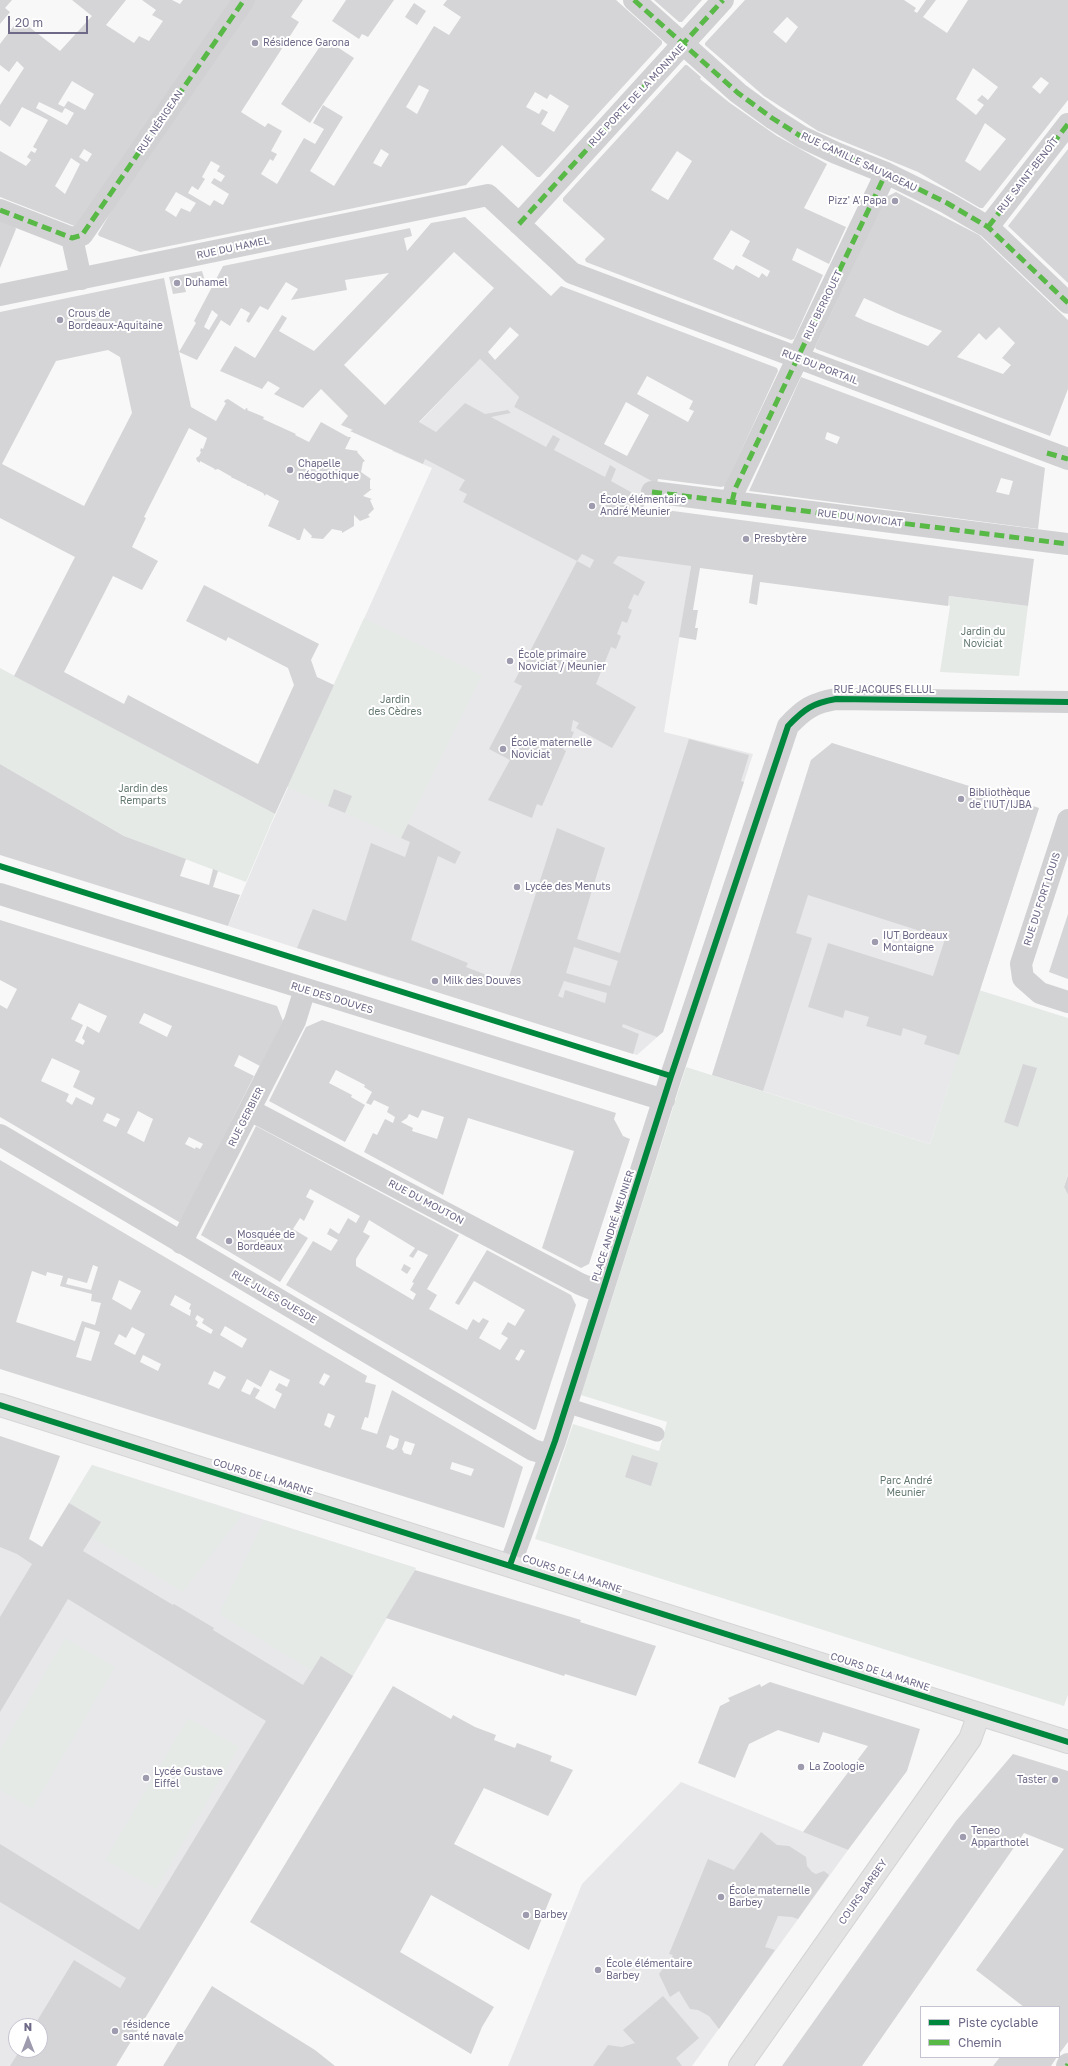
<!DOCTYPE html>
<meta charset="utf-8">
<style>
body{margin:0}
#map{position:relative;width:1068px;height:2066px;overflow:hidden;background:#f8f8f8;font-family:"Golos Text",sans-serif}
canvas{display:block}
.legend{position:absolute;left:920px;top:2006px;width:140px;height:52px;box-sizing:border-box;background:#fff;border:1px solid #c5c3cf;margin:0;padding:5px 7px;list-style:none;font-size:12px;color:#6e6987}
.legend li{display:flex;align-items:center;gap:8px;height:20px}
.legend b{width:20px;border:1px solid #c5c3cf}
.north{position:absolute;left:8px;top:2018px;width:40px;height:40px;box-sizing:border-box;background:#fff;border:1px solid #c5c3cf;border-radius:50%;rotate:0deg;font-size:11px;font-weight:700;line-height:16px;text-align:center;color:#6e6987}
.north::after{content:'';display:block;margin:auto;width:14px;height:18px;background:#9e9baf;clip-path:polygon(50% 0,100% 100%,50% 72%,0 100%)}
.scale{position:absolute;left:8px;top:16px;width:80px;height:18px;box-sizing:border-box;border:2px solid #6e6987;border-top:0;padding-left:5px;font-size:12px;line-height:14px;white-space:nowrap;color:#6e6987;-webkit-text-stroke:3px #fff;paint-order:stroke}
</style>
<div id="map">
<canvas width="1068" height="2066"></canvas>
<ul class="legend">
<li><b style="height:5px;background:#00873e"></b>Piste cyclable</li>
<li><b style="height:5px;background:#58b947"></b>Chemin</li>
</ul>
<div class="north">N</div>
<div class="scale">20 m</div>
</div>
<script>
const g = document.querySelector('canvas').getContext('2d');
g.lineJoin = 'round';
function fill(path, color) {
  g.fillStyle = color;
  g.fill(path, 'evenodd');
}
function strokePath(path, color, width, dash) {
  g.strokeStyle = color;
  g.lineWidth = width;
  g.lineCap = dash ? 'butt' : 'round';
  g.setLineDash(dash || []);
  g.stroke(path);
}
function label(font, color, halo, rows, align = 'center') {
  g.font = font + ' "Golos Text",sans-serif';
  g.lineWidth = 4;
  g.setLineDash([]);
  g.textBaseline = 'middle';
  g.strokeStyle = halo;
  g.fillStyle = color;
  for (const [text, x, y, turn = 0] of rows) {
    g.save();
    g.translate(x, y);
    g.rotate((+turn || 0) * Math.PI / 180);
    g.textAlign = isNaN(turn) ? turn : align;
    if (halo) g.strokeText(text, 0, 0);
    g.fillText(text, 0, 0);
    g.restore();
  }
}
fill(new Path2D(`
 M480,359L519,397L514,407L657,484L643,507L691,566L664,732L753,754L663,1032L637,1055L457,998L467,963L411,941L399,981L228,926L271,825L432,468L392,451Z
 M832,743L1039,808L930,1144L712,1075L811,760Z
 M92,1465L416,1568L353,1676L175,1967L126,1978L73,2066H0V1529L29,1539L42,1547ZM16,2026H40V2050H16Z
 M681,1782L848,1850L692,2066H508L582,1884Z`), '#e8e8ea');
fill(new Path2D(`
 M949,596L1028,606L1019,676L940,672L950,606L948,605Z
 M364,618L482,675L401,838L287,787Z
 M0,668L275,814L246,882L124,836L0,764Z
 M979,990L1068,1018V1174L1064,1187L1068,1195V1695L1064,1706L535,1539L573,1424L659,1451L667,1422L581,1395L686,1067L930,1144Z
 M92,1465L243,1514L183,1592L91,1537L101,1522L69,1503Z
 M264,1520L416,1568L352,1676L321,1656L312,1671L219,1614Z
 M65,1638L115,1667L32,1809L0,1790V1750Z
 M188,1718L239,1747L156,1889L105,1860Z`), '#e5eae7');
fill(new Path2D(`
 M0,0H12L5,8L10,12L0,24Z
 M72,0H126L106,25L134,43L139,36L149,41L163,21L152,15L156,10L142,0H172L180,4L183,0H232L77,227L0,197V151L26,166L31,160L27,157L31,151L35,153L37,149L33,147L48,120L22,107L10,127L0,120V105L24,68L17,61L9,72L0,65V44L19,19L60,51L92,16ZM72,81L94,94L85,110L68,101L64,107L58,104ZM39,102L62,113L65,108L74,113L67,125L36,108ZM84,149L92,154L87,162L79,157ZM71,158L80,164L65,194L55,186Z
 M254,0H303L291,17L299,22L241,112L265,127L268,123L282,131L271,151L277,154L273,161L270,159L261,174L277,184L304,138L315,144L324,129L313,123L323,105L343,117L310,171L334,186L434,26L449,35L461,17L443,5L447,0H616L662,41V44L540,177H537L502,145L466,185L140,252L99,236L98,234L116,203ZM419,85L429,90L417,114L406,107ZM535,92L547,99L550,94L569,106L554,132L541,124L548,112L542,109L539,114L526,107ZM381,149L389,154L381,167L373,163ZM211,161L220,166L217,171L225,176L221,182L214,178L211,183L229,194L223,205L214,200L210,206L188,193L192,186L198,190L205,179L202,177ZM176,192L196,203L190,212L181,208L176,217L165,210Z
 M346,0H394L368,37L362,34L359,39L332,21Z
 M654,0H702L682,22H679Z
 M745,0H904L916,8L914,11L917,13L926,0H936L923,17L947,33L968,0H1068V100L983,208H980L918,172L818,131L764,96L705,45V43ZM787,17L798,27L786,43L773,32ZM973,68L998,87L988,100L982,95L977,100L984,105L976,115L956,99ZM1041,77L1049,83L1040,94L1032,87ZM985,123L1006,139L980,171L965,161Z
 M414,3L426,11L417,25L405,17Z
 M325,39L354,58L310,123L281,104Z
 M685,65H687L701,77L700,79L730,103L777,136L827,164L804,208L846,227L829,264L797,248L792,260L823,275L794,339L791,340L586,262L585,259L605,239L563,201V198ZM677,151L692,161L668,200L651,190ZM731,230L750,241L742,256L770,271L767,277L762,273L759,278L736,265L733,270L713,259Z
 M1068,149V283L1008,226Z
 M896,192L979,235L1068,320V389L1050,436L816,349L815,347L886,197ZM864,298L897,313L942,331L928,346L865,321L855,316ZM999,327L1015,343L1002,358L1011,365L1003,374L957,357L979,333L986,340Z
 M465,217L551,296L561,286L777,368L778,371L725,486L721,487L658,479L657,484L514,407L519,397L480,359L419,422L436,432L465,403L485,414L508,410L511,413L491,417L546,447L553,435L560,439L554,450L605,477L610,465L616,469L611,481L647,501L643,507L1034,559L1028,606L949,596L948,606L760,582L757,605L749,603L753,575L700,568L693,610H698L695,628H698L696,640L679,637L691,566L618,556L613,563L645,582L638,596L634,594L628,608L632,610L627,623L622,621L617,634L621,636L616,649L611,647L596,684L636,707L612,748L576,728L579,723L573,720L571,731L574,732L570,741L566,740L563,749L566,751L542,806L537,804L532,818L488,800L510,760L489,749L522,686L514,682L577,561L463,502L467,494L459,490L465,480L425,459L423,464L350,431L353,430L341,425L348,416L321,389L303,408L274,394L280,388L268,381L262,389L220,371L235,346L255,358L282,315L287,318L279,331L314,351L389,273L345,280L347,290L291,300L298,289L286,282L268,310L260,306L249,323L246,321L250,313L241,308L230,326L221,320L197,360L179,352L191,407L216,421L226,403L224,402L225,400L228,399L245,410L246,408L248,409L247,410L264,417L263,419L296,434L295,435L309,442L321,422L348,437H351L345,449L358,451L357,452L365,461L363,462L361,472L371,479L370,480V489H372L363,496L372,499L370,500L374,509L368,515L370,517L360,521L354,515V526L342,533V531L332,529L323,539L311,538L312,536L304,528L300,540H296L297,539L268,526L279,501L266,494L265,496L263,493L249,486H247V485L233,478H231L232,477L218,469L214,470L215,469L200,461V463L197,461L196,458L199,456L201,452L200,451L201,448L203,449L207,438L189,428L144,517L146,518L132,547L158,561L142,590L113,576L64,672L124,704L128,695L258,764L294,685L288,668L228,637L226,641L186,621L204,585L319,644L311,660L317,677L334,685L275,814L14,676L75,557L0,518V312L164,278L179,352L196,323L194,321L223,266L410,228L412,236L404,238L407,251L431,223ZM454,252L494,288L385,405L344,365ZM212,310L218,315L209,330L204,327ZM510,327L519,335L495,360L488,352ZM108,350L120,357L132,413L84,506L2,464L56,361ZM647,376L693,401L689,409L694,411L688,422L637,394ZM626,402L649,415L627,456L604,444ZM582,554L594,560L590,568L577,561Z
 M0,221L15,227L16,229L0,268Z
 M202,271L206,284L185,288L186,292L173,294L169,277Z
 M801,377L1045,468L1038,529L749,491ZM827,432L840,437L837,444L825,439ZM1001,478L1013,481L1009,495L996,492Z
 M689,739L749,755L741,781L744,782L663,1032L657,1037L623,1024L622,1027L639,1034L633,1054L297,948L313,909L346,921L371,843L405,857L410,842L401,838L408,824L461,852L455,864L438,856L411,940L468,963L466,967L507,983L557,828L605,848L577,939L620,953ZM574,947L618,961L610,986L566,973ZM564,981L607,993L605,1003L565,990L563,998L558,996Z
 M832,743L1039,808L959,1055L924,1044L927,1036L903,1028L901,1036L866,1026L869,1017L845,1010L843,1018L808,1007L828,943L933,976L945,939L808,895L796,933L812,938L763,1091L712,1075L811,760Z
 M0,764L124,836L186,859L180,876L209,885L213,869L218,871L213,887L240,895L228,926L0,855Z
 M334,789L352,796L345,813L328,806Z
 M1068,914V979L1049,972Z
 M0,920L277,1006L283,1021L260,1066L239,1055L234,1066L254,1076L181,1222H179L0,1117V1005L7,1009L17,989L0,980ZM79,1003L107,1016L99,1033L87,1026L82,1038L85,1041L83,1045L75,1041L83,1025L71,1019ZM144,1013L172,1026L167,1037L139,1023ZM52,1058L80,1071L73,1087L95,1098L92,1105L76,1097L72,1105L66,1101L69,1094L41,1081ZM138,1111L153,1119L144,1142L127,1133ZM107,1113L120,1119L116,1127L103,1121ZM189,1137L203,1144L200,1149L196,1147L195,1149L185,1144Z
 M322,1020L616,1113L614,1119L623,1136L630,1139L589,1264L581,1268L542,1248L574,1151L468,1118L443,1195L364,1152L373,1133L377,1135L385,1119L393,1123L395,1117L387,1112L389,1107L374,1100L371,1105L366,1103L372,1092L364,1087L365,1085L336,1070L329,1083L352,1095L351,1097L365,1105L345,1142L269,1101L306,1027ZM422,1110L444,1117L437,1139L412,1131L413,1128L401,1122L407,1118L409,1114L418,1118Z
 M1023,1064L1037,1068L1018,1127L1004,1122Z
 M256,1126L459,1235L427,1289L437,1295L429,1309L467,1330L473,1319L479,1323L483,1318L489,1321L479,1338L500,1350L508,1338L501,1334L508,1322L515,1326L525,1310L474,1281L459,1305L455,1303L487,1250L571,1295L576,1305L536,1429L534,1430L286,1285L313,1241L331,1251L338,1240L327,1234L330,1228L339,1234L348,1218L356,1223L360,1216L310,1189L306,1197L314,1201L304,1221L300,1218L293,1229L308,1238L280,1282L201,1235ZM369,1220L415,1248L409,1256L413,1258L418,1250L428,1255L412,1282L414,1283L410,1290L416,1294L413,1300L356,1266V1259L370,1236L363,1232ZM521,1349L525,1351L519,1361L515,1359Z
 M0,1160L367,1376L365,1382L376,1385L368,1418L365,1417L361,1429L377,1434L392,1390L523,1467L504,1528L0,1369ZM93,1265L98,1267L91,1290L66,1284L68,1278L87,1283ZM32,1271L46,1276L47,1272L63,1276L60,1286L92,1294L91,1301L101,1303L95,1325L82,1321L75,1341L16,1322ZM119,1280L141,1291L131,1310L112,1299ZM175,1295L191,1304L189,1309L191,1310L190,1316L170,1305ZM197,1315L204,1319L202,1323L213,1330L211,1334L196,1326L198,1322L195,1319ZM225,1326L247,1339L242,1348L220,1335ZM85,1327L100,1332L91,1361L76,1357ZM132,1327L145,1334L135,1355L114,1344L119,1334L126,1338ZM143,1355L161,1364L158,1371L140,1362ZM270,1370L290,1380L287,1387L279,1383L275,1390L282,1394L275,1409L255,1398L260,1390L254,1387L250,1395L241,1391L247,1379L261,1387ZM214,1371L226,1377L219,1389L208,1384ZM324,1373L330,1376L324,1386L319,1383ZM328,1413L335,1416L330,1428L324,1425ZM390,1435L399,1439L397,1447L393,1450L386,1447ZM405,1441L415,1444L411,1455L404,1453L402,1449ZM452,1462L474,1469L471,1476L450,1469Z
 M1068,1175V1195L1064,1187Z
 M404,1264L411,1268L407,1274L401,1270Z
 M0,1436L60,1456L29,1539L42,1547L69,1503L101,1522L83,1551L173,1605L174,1604L214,1628L213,1630L303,1685L321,1656L353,1676L116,2066H10L20,2050H40V2026H34L74,1960L120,1988L126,1978L0,1902V1844L139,1930L266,1721L68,1599L0,1712V1617L32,1564L17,1554L0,1547Z
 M632,1455L658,1463L651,1486L625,1477Z
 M415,1570L581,1620L580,1622L656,1646L636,1696L565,1674L564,1676L386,1618Z
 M770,1682L920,1729L907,1771L848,1850L803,1832L868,1746L823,1732L819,1743L778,1730L749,1744L735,1778L698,1763L720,1706L730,1701L728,1698L760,1684L761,1687Z
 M393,1686L451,1719L453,1715L475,1727L496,1735L494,1740L515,1748L517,1743L552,1756L550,1761L573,1770L548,1816L484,1788L454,1844L552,1894L529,1950L431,1895L400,1952L494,2007L482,2027L471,2054L250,1922Z
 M1013,1754L1068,1771V2042L1059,2054V2007H1024L976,1970L1064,1849L1024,1833L862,2066H782L956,1821Z
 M761,1832L777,1845L789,1846L806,1857L807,1866L812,1872L816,1874L824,1871L829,1875L798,1919L792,1917L778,1916L765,1947L775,1950L719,2029L709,2016L698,2010L690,2009L679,1991L670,1997L659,1974L673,1955L669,1954L708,1859L734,1870Z
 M212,1986L315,2050L335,2066H163Z
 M663,1996L699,2038L676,2058L682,2066H593L608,2045L622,2047L635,2043L623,2030Z
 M1000,2057H1057L1051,2066H993Z`), '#d5d5d7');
const secondary = new Path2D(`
 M0,1405L1068,1742
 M740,2066L970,1739L979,1714`);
strokePath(secondary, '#d4d4d6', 24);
strokePath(new Path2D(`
 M566,1405L657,1434`), '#d1d0d3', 15);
strokePath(new Path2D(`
 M634,0L738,93L772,118L802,137L836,153L886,173L947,203L988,227L1068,303
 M0,210L72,238
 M519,224L723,0
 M988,227L1068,124
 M72,238L82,235L244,0
 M72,238L81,279
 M0,295L488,195L572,273L1068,459
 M652,492L1068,544
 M732,502L735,489L886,173
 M1068,820L1021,964L1023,978L1040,993L1068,1002
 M0,894L664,1100
 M250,1110L580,1284L602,1293
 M0,1135L533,1450L550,1455
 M181,1243L295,1021L305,989
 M510,1565L555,1441L671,1076L788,726C804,709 813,703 836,699L1068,702
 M1067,2066L1068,2064`), '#d1d0d3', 22);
strokePath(secondary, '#e3e3e4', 22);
strokePath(new Path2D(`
 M634,0L738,93L772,118L802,137L836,153L886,173L947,203L988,227L1068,303
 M0,210L72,238L82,235L244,0
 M519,224L723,0
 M988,227L1068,124
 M1047,453L1068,459
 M652,492L1068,544
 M732,502L735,489L886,173
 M1067,2066L1068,2064`), '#58b947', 5, [10, 5]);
strokePath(new Path2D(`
 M0,866L671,1076
 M0,1405L1068,1742
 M510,1565L555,1441L671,1076L788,726C804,709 813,703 836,699L1068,702`), '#00873e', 6);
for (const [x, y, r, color] of [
 [255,43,4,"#9e9baf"],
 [895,201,4,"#9e9baf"],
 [177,283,4,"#9e9baf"],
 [60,320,4,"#9e9baf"],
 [290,470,4,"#9e9baf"],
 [592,506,4,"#9e9baf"],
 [746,539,4,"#9e9baf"],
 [510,661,4,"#9e9baf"],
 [503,749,4,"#9e9baf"],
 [961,799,4,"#9e9baf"],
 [517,887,4,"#9e9baf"],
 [875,942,4,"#9e9baf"],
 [435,981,4,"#9e9baf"],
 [229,1241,4,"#9e9baf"],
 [801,1767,4,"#9e9baf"],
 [146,1778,4,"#9e9baf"],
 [1055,1780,4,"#9e9baf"],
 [963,1837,4,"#9e9baf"],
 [721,1897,4,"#9e9baf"],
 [526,1915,4,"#9e9baf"],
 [598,1970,4,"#9e9baf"],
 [115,2031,4,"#9e9baf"]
]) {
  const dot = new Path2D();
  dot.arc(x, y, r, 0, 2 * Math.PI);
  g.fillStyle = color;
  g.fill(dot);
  strokePath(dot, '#fff', 1.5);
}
label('10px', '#6e6987', '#fff', [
 ["Résidence Garona",263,43],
 ["Pizz' A' Papa",887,201,"right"],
 ["Duhamel",185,283],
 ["Crous de",68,314],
 ["Bordeaux-Aquitaine",68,326],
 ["Chapelle",298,464],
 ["néogothique",298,476],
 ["École élémentaire",600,500],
 ["André Meunier",600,512],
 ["Presbytère",754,539],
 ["École primaire",518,655],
 ["Noviciat / Meunier",518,667],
 ["École maternelle",511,743],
 ["Noviciat",511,755],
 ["Bibliothèque",969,793],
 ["de l'IUT/IJBA",969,805],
 ["Lycée des Menuts",525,887],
 ["IUT Bordeaux",883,936],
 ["Montaigne",883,948],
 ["Milk des Douves",443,981],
 ["Mosquée de",237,1235],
 ["Bordeaux",237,1247],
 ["La Zoologie",809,1767],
 ["Lycée Gustave",154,1772],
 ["Eiffel",154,1784],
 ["Taster",1047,1780,"right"],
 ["Teneo",971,1831],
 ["Apparthotel",971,1843],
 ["École maternelle",729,1891],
 ["Barbey",729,1903],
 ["Barbey",534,1915],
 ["École élémentaire",606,1964],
 ["Barbey",606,1976],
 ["résidence",123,2025],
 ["santé navale",123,2037]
], 'left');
label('10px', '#6e6987', '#fff', [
 ["RUE PORTE DE LA MONNAIE",637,95,-47],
 ["RUE NÉRIGEAN",160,122,-56],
 ["RUE CAMILLE SAUVAGEAU",859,162,25],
 ["RUE SAINT-BENOÎT",1028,175,-52],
 ["RUE DU HAMEL",233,248,-12],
 ["RUE BERROUET",823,305,-64],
 ["RUE DU PORTAIL",820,367,21],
 ["RUE DU NOVICIAT",860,518,7],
 ["RUE JACQUES ELLUL",884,690],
 ["RUE DU FORT LOUIS",1042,899,-72],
 ["RUE DES DOUVES",332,998,17],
 ["RUE GERBIER",246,1117,-63],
 ["RUE DU MOUTON",426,1202,28],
 ["PLACE ANDRÉ MEUNIER",613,1226,-72],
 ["RUE JULES GUESDE",274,1297,30],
 ["COURS DE LA MARNE",263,1477,17],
 ["COURS DE LA MARNE",572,1574,18],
 ["COURS DE LA MARNE",880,1672,18],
 ["COURS BARBEY",863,1892,-55]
]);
label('10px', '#64796f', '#fff', [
 ["Jardin du",983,632],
 ["Noviciat",983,644],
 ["Jardin",395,700],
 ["des Cèdres",395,712],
 ["Jardin des",143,789],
 ["Remparts",143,801],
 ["Parc André",906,1481],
 ["Meunier",906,1493]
]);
</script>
